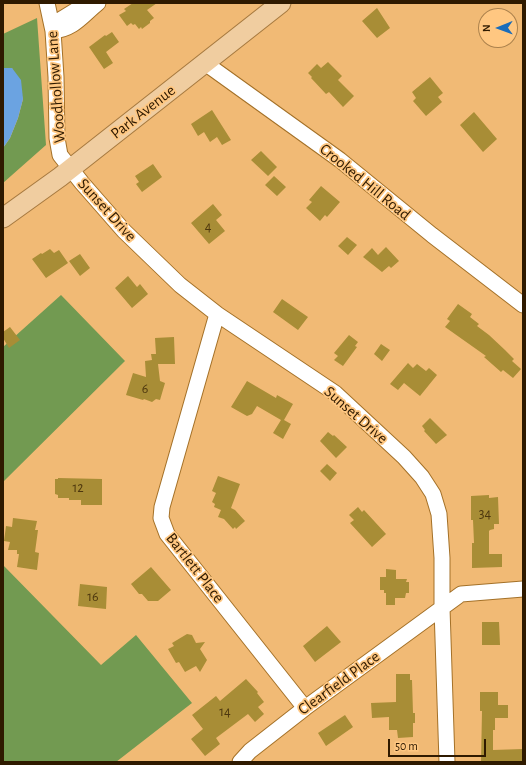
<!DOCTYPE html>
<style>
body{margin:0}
#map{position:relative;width:526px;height:765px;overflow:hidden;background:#f1ba75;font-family:"Alegreya Sans",sans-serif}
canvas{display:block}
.frame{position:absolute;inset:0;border:4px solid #2f1a00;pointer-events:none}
.north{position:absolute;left:478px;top:8px;width:40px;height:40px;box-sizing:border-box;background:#ffc781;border:1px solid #ac824d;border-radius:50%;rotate:269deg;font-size:11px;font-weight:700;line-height:16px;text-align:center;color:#2f1a00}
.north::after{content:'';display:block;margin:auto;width:14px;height:18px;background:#1a6cba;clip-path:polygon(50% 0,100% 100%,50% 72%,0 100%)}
.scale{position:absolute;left:388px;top:739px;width:98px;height:18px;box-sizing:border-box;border:2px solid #2f1a00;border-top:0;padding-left:5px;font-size:12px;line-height:14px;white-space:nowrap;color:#2f1a00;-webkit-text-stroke:3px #ffc781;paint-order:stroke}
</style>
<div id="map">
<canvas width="526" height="765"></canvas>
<div class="frame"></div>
<div class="north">N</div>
<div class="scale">50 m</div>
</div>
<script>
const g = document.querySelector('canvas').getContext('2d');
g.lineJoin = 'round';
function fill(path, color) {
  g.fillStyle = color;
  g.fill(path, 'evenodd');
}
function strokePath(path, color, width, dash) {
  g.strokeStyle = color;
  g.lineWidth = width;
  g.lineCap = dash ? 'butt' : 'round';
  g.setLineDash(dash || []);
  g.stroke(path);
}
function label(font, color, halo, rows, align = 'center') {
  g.font = font + ' "Alegreya Sans",sans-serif';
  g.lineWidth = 3.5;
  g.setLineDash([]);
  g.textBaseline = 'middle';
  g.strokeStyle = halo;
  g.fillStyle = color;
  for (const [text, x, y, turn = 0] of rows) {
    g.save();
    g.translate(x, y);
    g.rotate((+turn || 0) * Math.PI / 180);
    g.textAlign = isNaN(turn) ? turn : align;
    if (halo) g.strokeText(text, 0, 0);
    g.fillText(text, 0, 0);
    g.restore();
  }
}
fill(new Path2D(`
 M37,18L46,145L3,183V148L10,138L18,118L23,99L12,68H3V34Z
 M61,295L125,361L3,482V347Z
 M3,565L101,665L136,635L192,703L116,762H3Z`), '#729a51');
fill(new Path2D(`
 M3,68H12L21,80L23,99L18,118L10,138L3,148Z`), '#6ba3e1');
fill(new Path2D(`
 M133,3H157L147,10L154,18L150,21V23L142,29L141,27L139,29L135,24L133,25L131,23L127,26L119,15L126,11L124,9Z
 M377,8L390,28L377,38L362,21Z
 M112,32L119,42L106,52L113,63L104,69L89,47L105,35L106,36Z
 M328,62L342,76L338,80L354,96L343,107L329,92L326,94L311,78L312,77L308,73L317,64L321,68Z
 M430,77L443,93L438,97L442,102L426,116L413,101L416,98L412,92Z
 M212,110L231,140L222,145L217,137L210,142L204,132L198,136L191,124Z
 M474,112L497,139L483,152L460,125Z
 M261,151L277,167L268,176L251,160Z
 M153,164L162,177L142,192L136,184L139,182L135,176Z
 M274,176L286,187L277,196L265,185Z
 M321,186L340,202L327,217L325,215L320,221L306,208L312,202L309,200Z
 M213,204L222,215L216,220L225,231L209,244L191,223Z
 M347,237L357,245L348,255L338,246Z
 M386,247L399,261L391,268L389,266L382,272L363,257L372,248L378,255Z
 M50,249L54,253L59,250L68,263L46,278L32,259L41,253L42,254Z
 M80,254L90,268L80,276L69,261Z
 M128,276L137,287L140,284L148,294L132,308L115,288Z
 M282,299L308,317L298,330L273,312Z
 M458,304L472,314L470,317L479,324L477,326L489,335L505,350L514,359L512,361L521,369L513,378L503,370L501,372L484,357L486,356L445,327L450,321L447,319Z
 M10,327L20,340L9,348L3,338V332Z
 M349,335L358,342L355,346L357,347L343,366L334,360L338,356L334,353Z
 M174,337L175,364H158L160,381L165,383L160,400L156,399L152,402L144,399L143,400L126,395L133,373L146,377L145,361L152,360L151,354H156L155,338Z
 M381,344L390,350L382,361L374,354Z
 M408,363L413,368L417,364L426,371L429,368L437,375L420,396L404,383L398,390L390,384Z
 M247,381L276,398L277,395L293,404L284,420L291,424L283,439L273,433L281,420L257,406L252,414L247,416L231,407Z
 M430,418L447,435L436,444L424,431L425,430L422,426Z
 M328,432L333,436L334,435L347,447L336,458L320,441Z
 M327,464L337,473L330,481L320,471Z
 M218,476L240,484L231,508L235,510L245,521L236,529L235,527L233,529L224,519L218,517L221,510L214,507L215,504L212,502L216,493L212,491Z
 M58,478L102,479V505H81V500H69V498H58V495L55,494V479H58Z
 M489,495V498L498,497L499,524H494V529L490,530L489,531V554H502V567L472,568V543H474L473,520H471V496Z
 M358,507L362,512L364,510L386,534L372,547L350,523L354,520L349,515Z
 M13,518L37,521L35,530H38L35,552L39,553L37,570L17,567L19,554H17V550H8L10,542L4,541L6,526L12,527Z
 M151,567L171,590L158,601H148L142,594H139L131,584Z
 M386,569L396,570V579H407L406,582H409V593H406L405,598H395V605H386V593H384V590H380V577H386Z
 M80,584L107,587L106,609L78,606Z
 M482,622H499L500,645H482Z
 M327,626L341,642L315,662L303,646Z
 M187,634L192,635L196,643L205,642L200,649L207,660L200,672L196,666L185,672L179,662L176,663L168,649L174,646L172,643Z
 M396,674H410V680H412L413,713H415V723H413V737L398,738L397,730H389V717L372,718L371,703L396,702Z
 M246,679L258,692L257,693L264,702L258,707L264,714L255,722L248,714L216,738L220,744L205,756L191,739L203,729L192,715L216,696L220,701Z
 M480,692H498V705H508V718H495V730H493V750L523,749V762H481L482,711H480Z
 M345,715L353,727L326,746L318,733Z`), '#a88d36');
const minor = new Path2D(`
 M47,3L53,31L56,77L57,138L60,155L82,183L124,231L180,285L217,314L335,393L404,457L422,477L433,494L439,514L442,558V608L447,762
 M52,25L86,4
 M53,31C74,29 82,16 98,3
 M205,63L340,160L432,235L523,305
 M217,314L162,507L161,518L167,534L305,708
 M240,762L250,751L305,708L461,594L523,589`);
const major = new Path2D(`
 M3,218L60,177L281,3`);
strokePath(minor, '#a47128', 17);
strokePath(major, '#a6793f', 21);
strokePath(minor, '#fff', 15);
strokePath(major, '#f0cda0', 19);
label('14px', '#4d370e', null, [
 ["4",208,227],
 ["6",145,389],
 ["12",78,488],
 ["34",485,514],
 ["16",93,597],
 ["14",225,712]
]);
label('16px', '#2f1a00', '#ffc781', [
 ["Woodhollow Lane",56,87,-94],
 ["Park Avenue",143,112,-38],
 ["Crooked Hill Road",365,182,39],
 ["Sunset Drive",107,210,48],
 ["Sunset Drive",356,415,41],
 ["Bartlett Place",195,568,52],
 ["Clearfield Place",339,683,-36]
]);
</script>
